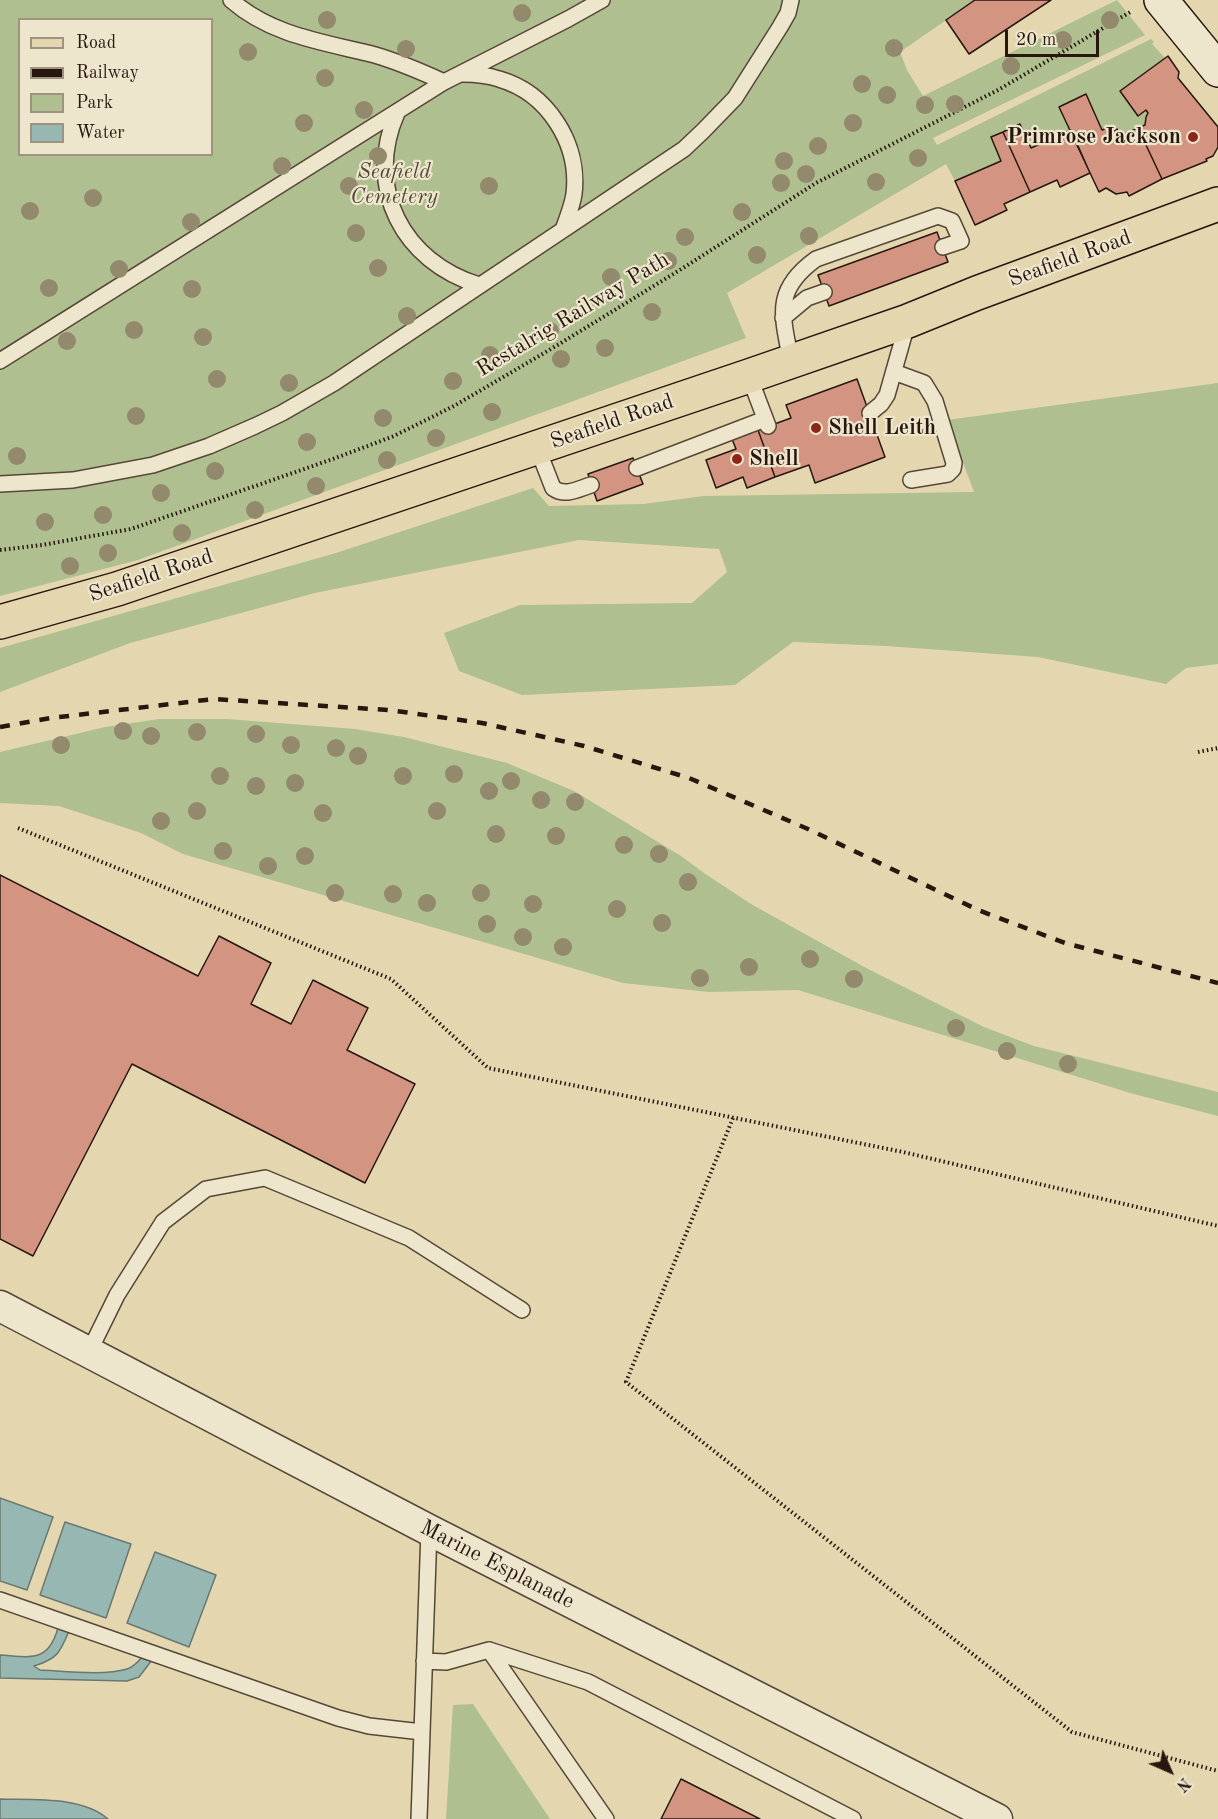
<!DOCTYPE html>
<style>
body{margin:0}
#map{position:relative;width:1218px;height:1819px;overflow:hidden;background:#e4d7b0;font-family:"Old Standard TT",serif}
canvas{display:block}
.legend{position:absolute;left:18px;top:18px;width:195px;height:138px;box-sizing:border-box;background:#ede5cc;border:2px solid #9e9380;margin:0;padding:8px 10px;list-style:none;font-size:18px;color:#27170f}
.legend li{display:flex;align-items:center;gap:12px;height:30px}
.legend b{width:30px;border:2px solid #9e9380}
.north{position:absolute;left:1140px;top:1741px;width:60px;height:60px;-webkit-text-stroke:4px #ede5cc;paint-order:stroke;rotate:135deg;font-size:16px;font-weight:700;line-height:24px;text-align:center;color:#27170f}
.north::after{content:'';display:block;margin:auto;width:21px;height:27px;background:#27170f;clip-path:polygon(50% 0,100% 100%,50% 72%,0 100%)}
.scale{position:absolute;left:1005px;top:30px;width:94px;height:27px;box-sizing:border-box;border:3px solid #27170f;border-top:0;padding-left:8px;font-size:18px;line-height:21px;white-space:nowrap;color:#27170f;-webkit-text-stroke:4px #ede5cc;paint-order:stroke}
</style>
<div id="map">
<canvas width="1218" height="1819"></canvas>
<ul class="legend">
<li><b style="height:8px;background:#e4d7b0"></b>Road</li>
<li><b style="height:8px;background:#27170f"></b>Railway</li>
<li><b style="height:16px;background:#afbf90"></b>Park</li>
<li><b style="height:16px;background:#97b8b2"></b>Water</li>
</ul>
<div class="north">N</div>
<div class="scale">20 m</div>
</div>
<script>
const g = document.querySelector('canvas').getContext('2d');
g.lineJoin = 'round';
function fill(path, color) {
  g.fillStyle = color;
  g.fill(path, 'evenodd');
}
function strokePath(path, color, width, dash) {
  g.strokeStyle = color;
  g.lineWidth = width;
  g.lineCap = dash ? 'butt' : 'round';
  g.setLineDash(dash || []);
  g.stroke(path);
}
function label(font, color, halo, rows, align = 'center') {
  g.font = font + ' "Old Standard TT",serif';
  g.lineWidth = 4.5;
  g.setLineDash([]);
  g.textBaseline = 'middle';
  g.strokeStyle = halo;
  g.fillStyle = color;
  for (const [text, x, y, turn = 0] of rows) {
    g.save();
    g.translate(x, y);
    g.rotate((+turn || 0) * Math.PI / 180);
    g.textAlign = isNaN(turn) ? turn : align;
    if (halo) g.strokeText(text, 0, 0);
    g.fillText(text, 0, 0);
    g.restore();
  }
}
fill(new Path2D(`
 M0,0H975L900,52L907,70L923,96L1117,0L1145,35L933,138L937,145L1151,39L1154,42L1152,44L1165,58L1120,91L1138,116L1146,110L1148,113L1146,117L1145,125L1120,136L1117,129L1111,133L1108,128L1102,130L1085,95L1060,107L1071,130L1031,148L1020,124L991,137L1001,161L955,181L946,164L727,293L746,338L138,560L0,596ZM20,20H212V154H20Z
 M1218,383V664L1186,668L1166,684L1038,657L886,646L793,642L735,685L522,695L459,671L444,633L520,605L692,603L727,572L719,549L579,540L315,593L130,643L0,692V648L336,553L533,488L549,506L643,504L704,496L974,492L947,420Z
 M159,719H227L355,729L404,737L507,763L574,791L681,856L704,873L751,904L868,969L984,1027L1034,1046L1218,1092V1116L1130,1093L798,990L709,992L623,983L183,854L141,833L59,806L0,803V752L105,727Z
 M473,1704L550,1819H446L453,1705Z`), '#afbf90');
const water = new Path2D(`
 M0,1498L53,1517L27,1590L0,1581Z
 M65,1522L131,1544L106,1618L40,1595Z
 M155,1552L216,1575L189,1647L127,1623Z
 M58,1628L69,1631C60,1653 57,1659 34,1666L40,1670C63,1671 105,1676 127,1669C133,1667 138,1662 142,1657L152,1660L139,1677L127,1681L0,1678V1655C31,1657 48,1663 58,1628Z
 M0,1799C33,1800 82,1796 108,1819H0Z`);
fill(water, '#97b8b2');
strokePath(water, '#6a7871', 1.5);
const building = new Path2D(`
 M975,0H1051L969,54L946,20Z
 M1168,56L1179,72L1178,78L1218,127V147L1213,156L1206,159L1207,161L1162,179L1138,128L1145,125L1146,117L1148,113L1146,110L1138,116L1120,91Z
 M1086,94L1102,130L1108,128L1111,133L1117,129L1120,136L1138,128L1162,179L1129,196L1127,192L1116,194L1106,188L1099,192L1059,107Z
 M1020,124L1031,148L1071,130L1090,173L1060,187L1057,180L1030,192L1003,132Z
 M1003,132L1030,192L1004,204L1007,210L975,225L955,181L1001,161L991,137Z
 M937,232L948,262L829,306L818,275Z
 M857,379L885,457L815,483L809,465L775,477L758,430L791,418L786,405Z
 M758,430L775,477L747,488L743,477L716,488L706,460L736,449L732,439Z
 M633,458L643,484L597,501L588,474Z
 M0,875L198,976L219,936L271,963L251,1004L291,1024L313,980L368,1008L347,1050L415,1084L365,1183L132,1064L33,1256L0,1239Z
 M681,1779L760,1819H661Z`);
fill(building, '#d39581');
strokePath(building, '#27170f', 1.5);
const lane = new Path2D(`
 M231,0C272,36 324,42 375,55C399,62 422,72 444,82
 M463,74C475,74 487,75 499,79C548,93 580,144 574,194C572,207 567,218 563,230
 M397,113C364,188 403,262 479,285
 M783,318L807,298L824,292
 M0,361L444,82L568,19L602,0
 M791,361C782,315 773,290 816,259L938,216L952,221L961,241L943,247
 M894,372L924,383L935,401L954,463L953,469L948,474L911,480
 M749,376L768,426
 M870,413L881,404L887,395L908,321
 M537,447L553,488C565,497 578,489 591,485
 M637,468L765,419
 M0,484L73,480L153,465L209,446L255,426L282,413L334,383L684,149L703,131L735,98L780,27L788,13L791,0
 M89,1352L117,1295L163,1222L206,1189L265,1178L409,1238L522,1310
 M0,1600L338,1718L369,1726L422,1732
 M489,1650L588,1682L853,1819
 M424,1661L446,1662L489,1650L606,1819
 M419,1819L429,1530`);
const street = new Path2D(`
 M0,1306L429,1530L997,1819`);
const secondary = new Path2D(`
 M1161,0L1218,70`);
const primary = new Path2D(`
 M0,622L117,589L749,376L908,321L977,293L1218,204`);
strokePath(lane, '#564737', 18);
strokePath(street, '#564737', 33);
strokePath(secondary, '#27170f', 36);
strokePath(primary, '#27170f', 36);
strokePath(new Path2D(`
 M0,550L42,545L131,529L333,459L394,436L454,406L556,346L683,268L816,183L998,90L1132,11
 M1198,752L1218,748
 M18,828L391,979L488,1068L903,1152L1218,1226
 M733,1118L626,1382L1072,1732L1218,1771`), '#27170f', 4, [1.5, 3]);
strokePath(lane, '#ede5cc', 15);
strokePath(street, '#ede5cc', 30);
strokePath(secondary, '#ede5cc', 33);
strokePath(primary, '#e4d7b0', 33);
strokePath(new Path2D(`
 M0,727L51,718L214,699L389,710L482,723L584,746L689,778L808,829L978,910L1065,943L1218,983`), '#27170f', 4.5, [10, 10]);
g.fillStyle = '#93896d';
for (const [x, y] of [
 [522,13],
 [327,20],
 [1110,20],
 [1063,40],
 [894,48],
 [406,49],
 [248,52],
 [1011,66],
 [325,78],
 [862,84],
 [887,95],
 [955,104],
 [925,105],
 [364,110],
 [304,123],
 [853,123],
 [818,146],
 [378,156],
 [918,158],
 [784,161],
 [282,166],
 [806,174],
 [876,182],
 [781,183],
 [349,186],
 [489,186],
 [93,198],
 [30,211],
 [742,212],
 [191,222],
 [356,233],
 [809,236],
 [685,237],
 [757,255],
 [668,261],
 [378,268],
 [119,269],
 [611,277],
 [49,288],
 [192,289],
 [652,312],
 [407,316],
 [134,330],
 [550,331],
 [203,337],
 [67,341],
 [605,348],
 [490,355],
 [561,359],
 [217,379],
 [453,381],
 [289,383],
 [492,412],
 [136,416],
 [383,418],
 [436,438],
 [307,442],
 [17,456],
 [387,460],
 [215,471],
 [316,486],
 [161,493],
 [255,510],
 [103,515],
 [45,522],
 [182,533],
 [108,553],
 [70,566],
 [123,731],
 [197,732],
 [256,734],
 [151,736],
 [61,745],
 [291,745],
 [336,748],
 [358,756],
 [454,774],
 [220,776],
 [403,776],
 [511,781],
 [295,783],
 [256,786],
 [489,791],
 [541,800],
 [575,802],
 [197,811],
 [437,811],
 [323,813],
 [161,821],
 [496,834],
 [556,836],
 [624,845],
 [223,851],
 [659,854],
 [305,856],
 [268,866],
 [688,882],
 [335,893],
 [481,893],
 [393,894],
 [427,903],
 [533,904],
 [617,909],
 [662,923],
 [487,924],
 [523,937],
 [563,947],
 [810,959],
 [749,967],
 [700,978],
 [854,979],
 [956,1028],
 [1007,1051],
 [1068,1064]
]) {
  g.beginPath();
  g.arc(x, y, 9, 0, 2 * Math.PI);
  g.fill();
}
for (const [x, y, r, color] of [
 [1193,137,6,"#8f2418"],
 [816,428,6,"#8f2418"],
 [737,459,6,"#8f2418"]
]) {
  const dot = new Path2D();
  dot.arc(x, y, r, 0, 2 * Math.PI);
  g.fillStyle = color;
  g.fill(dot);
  strokePath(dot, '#ede5cc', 2);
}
label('bold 22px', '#27170f', '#ede5cc', [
 ["Primrose Jackson",1181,137,"right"],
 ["Shell Leith",828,428],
 ["Shell",749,459]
], 'left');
label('italic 22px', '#504936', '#ede5cc', [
 ["Seafield",394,172],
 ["Cemetery",394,197]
]);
label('22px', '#27170f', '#ede5cc', [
 ["Seafield Road",1070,259,-20],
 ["Restalrig Railway Path",573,315,-31],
 ["Seafield Road",612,422,-19],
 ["Seafield Road",151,576,-18],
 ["Marine Esplanade",497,1565,27]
]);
</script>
